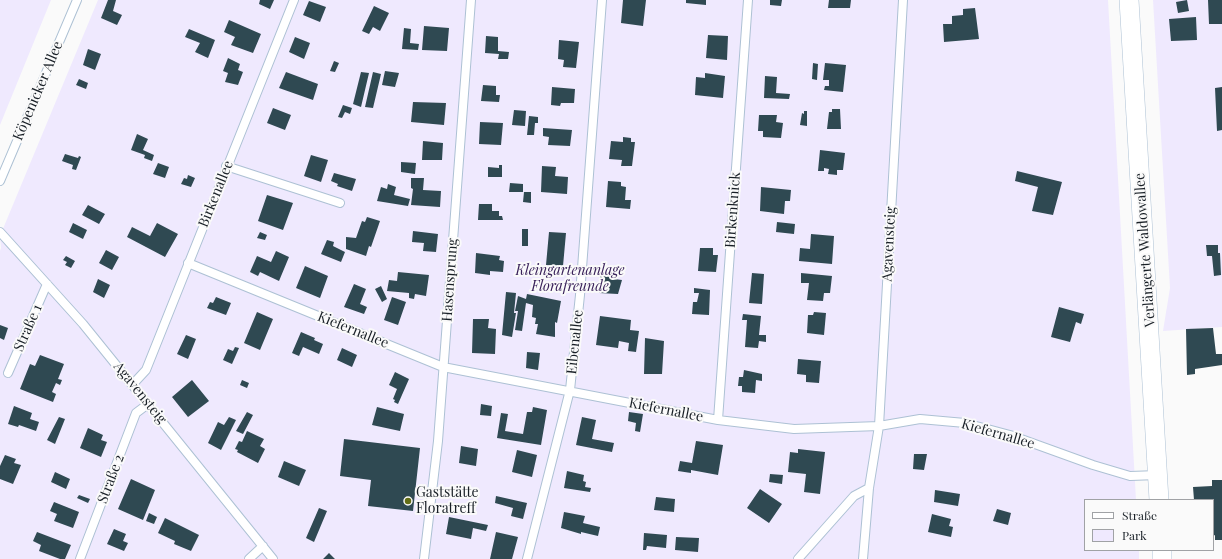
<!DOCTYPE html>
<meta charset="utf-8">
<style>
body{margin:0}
#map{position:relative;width:1222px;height:559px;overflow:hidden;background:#fafafa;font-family:"Playfair Display",serif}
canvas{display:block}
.legend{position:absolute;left:1084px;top:499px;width:130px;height:52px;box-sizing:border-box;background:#fafafa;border:1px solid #a0a2a5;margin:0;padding:5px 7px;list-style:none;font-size:12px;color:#181f26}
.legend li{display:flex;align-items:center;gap:8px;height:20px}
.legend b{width:20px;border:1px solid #a0a2a5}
</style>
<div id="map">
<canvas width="1222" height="559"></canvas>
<ul class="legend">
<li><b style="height:5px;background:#fff"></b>Straße</li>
<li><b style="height:11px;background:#efe9fe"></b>Park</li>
</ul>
</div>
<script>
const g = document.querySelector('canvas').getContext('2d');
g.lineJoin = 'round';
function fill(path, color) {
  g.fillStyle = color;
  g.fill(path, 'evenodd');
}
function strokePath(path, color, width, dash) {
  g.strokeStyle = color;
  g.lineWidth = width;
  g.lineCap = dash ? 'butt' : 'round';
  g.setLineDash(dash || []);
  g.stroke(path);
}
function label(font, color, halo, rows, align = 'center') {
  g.font = font + ' "Playfair Display",serif';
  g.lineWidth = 4;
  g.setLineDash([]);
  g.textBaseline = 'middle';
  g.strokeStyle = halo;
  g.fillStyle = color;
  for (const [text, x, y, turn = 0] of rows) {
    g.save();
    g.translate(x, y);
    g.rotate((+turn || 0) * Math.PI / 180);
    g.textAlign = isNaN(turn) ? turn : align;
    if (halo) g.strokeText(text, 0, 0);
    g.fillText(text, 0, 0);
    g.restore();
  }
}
fill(new Path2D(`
 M0,0H51L0,125Z
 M98,0H1108L1136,500H1085V550H1139V559H0V251L1,248L0,236Z
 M1153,0H1222V327L1163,331L1170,288Z`), '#efe9fe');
fill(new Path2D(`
 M108,0H116L113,11L122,15L117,25L101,18Z
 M260,0H274L270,9L259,4Z
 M623,0H646L643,26L621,23Z
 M686,0H706V5L686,3Z
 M770,0H782L781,6L770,5Z
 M829,0H851L850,8H828Z
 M1187,0L1189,11L1178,13L1176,2Z
 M1208,0H1222V24H1209Z
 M309,1L326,7L320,22L303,15Z
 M374,6L389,13L380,31L373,27L369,34L362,31Z
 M975,8L979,39L944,42L943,24H952V16L963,15V9Z
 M1196,17L1197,40L1171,41L1169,19Z
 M229,20L261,34L253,53L231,45L235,37L224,32Z
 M424,26L449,28L447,51L422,50Z
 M404,28L411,29L410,43L419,44L418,50L402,49Z
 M189,29L215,40L208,58L195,52L200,43L185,37Z
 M708,35L728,36L727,60L706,58Z
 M486,36L498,37V51L509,52L508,59H498L499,54L485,53Z
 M295,37L310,43L304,59L289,52Z
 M559,40L579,42L576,68L563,67L564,60L558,59Z
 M88,49L101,54L95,70L83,65Z
 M228,58L240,64L238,70L243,72L238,85L225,82L228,73L223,71Z
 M334,61L339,63L335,72L330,71Z
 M813,63L818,64L817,80L812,79Z
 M825,63L846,65L843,92L824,90L825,86H829V80H823Z
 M385,71L399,73L395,87L382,85Z
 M286,72L318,84L313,100L279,88Z
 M361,72L369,73L361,107L353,104Z
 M373,72L381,74L373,108L365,107Z
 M705,73L725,76L723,98L695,95L696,77L705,78Z
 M765,76L777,77L776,93L790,94L789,99L764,98Z
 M79,79L88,83L86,89L76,85Z
 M483,85L496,86V95H500L499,102L481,101Z
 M552,87L575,89L574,103H561L560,106L551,105Z
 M1222,87V130L1217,131L1215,88Z
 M413,102L446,103L444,125L411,122Z
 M343,105L352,108L350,114L345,112L342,118L338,117Z
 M273,108L291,115L285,130L267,123Z
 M832,109H840L841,129H827L829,112H832Z
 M514,110L526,111L525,126L512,125Z
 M804,111H807V126L800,125L802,113L804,114Z
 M759,115H777L776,122L783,123L781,138L763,137V131H758Z
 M529,116L538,117V123H535L534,135H527Z
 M480,122L503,123L501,145L479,144Z
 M543,128L572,130L570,146L548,145L549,137L543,136Z
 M137,134L148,139L143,150L154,155L152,161L144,158L145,155L131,150Z
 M623,137L631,138V142H635L632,166H621L622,160L609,159L611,141L623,142Z
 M423,141L443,143L442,160H422Z
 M820,150L845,153L843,170H837V175L828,174L829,169L824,168V171H818Z
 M65,154L78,158L79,156L81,157L76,170L72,169L73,165L62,161Z
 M311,155L328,160L321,182L304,176Z
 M401,162L416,163L415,174L401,172Z
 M158,163L169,167L165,178L153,174Z
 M499,165H502V177H488V167L499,168Z
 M542,166L556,167L555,176L568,177L567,194L541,192Z
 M1017,171L1062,182L1053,215L1032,211L1038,187L1015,181Z
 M334,173L356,179L352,191L337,186L338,184L331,181Z
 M188,175L195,178L191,187L181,184L184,178L187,179Z
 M411,178H424L423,190L441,191L440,207L411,205L413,189L411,188Z
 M608,181L621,182V186L626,187L625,200H631L630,209L606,207Z
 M510,183L523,184V192H509Z
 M388,184L396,187L394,195L410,199L408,206L377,201L381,187L387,189Z
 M761,187L791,190L790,201H785L784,214L760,211Z
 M524,192H531V203L523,202Z
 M267,195L293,203L283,230L258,221Z
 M479,204H492V211H499V216H502L503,220H478Z
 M88,205L105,214L99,224L82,215Z
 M367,217L380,221L371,247L369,246L366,256L346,249V237L356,238L362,221L365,222Z
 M777,222L795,224L794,234L776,232Z
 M73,223L87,230L83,239L69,232Z
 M157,223L178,234L165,257L127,237L132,227L150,236Z
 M522,229H528V246H522Z
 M413,231L438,234L436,252L423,251L424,243L412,242Z
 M260,232L267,235L265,240L257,238Z
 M549,232L566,233L563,266L546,265Z
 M811,234L834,236L832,264L799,261L800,248L810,249Z
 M327,240L334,242L333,246L345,252L341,262L321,254Z
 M1206,245H1218V253H1220L1221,275L1214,276L1212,256H1207Z
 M700,248H713V255H718L716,272L698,271Z
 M106,250L119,257L112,270L99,263Z
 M276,251L289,257L279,281L260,272L258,276L250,272L257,256L271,262Z
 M476,253L500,256L499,260L504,261L503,272L490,271V275L475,273Z
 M66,256L75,261L71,268L65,265L67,262L63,260Z
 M305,266L328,276L320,298L296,288Z
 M601,268L615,269L614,279L622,280L618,294L599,293Z
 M398,272L429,275L426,296L415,294L414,299L409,298V293L387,291L389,280L397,281Z
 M752,273L764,274L762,304L749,303Z
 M801,273L832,276L830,293H824L823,301L807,300L809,283H801Z
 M98,279L110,285L104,298L93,292Z
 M354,284L366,289L360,304L367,307L364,314L344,307Z
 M381,286L387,299L382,302L375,289Z
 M694,288L710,290L709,315L692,314L693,302H697L699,293H694Z
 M506,292L516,293L514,313H516L512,337L502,335Z
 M527,294L561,301L557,323L555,322V337L536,334L538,324H535L536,318L532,317L533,305L526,303L522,331L515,330L518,311H515L518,296L526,299Z
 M216,297L231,303L226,315L207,308L210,302L213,303Z
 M392,297L406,302L398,325L384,320Z
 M1059,307L1084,314L1081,324L1076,322L1070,342L1051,337Z
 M257,312L273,319L260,350L244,343Z
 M814,312L826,313L824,335L807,333L808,315H813Z
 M743,314L761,316L759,335H766V342L759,341L758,348L745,347L747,320H742Z
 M600,316L631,320L630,330L639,331L636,352L628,351L629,343L619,341L618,348L596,345Z
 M473,319H489L488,328L496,329L495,354L472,353Z
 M0,325L8,328L4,340L0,338Z
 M1213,328L1216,354H1222V365L1195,369V374L1187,375L1186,329Z
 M301,332L315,338L314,340L323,344L319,354L303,347L299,356L292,353Z
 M186,335L196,339L188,359L177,354Z
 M645,338L664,341L662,374H644Z
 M235,347L239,348L232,364L223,360L228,349L233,351Z
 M342,348L357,355L352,367L337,360Z
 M527,352L540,353L538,370L526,368Z
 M40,355L64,364L58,379L62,380L60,385L56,383L52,392L56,394L53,402L20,389L30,364L35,366Z
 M798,359L821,361L819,383L806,382V375L797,374Z
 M744,370L762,374V381L756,380L755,393L742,392V386H738L739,377H743Z
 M395,372L409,379L398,404L394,402L395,400L393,399L397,389L389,385Z
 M192,380L209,401L188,417L172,397Z
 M242,380L249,383L247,388L240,385Z
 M481,404L492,406L491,416L480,415Z
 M14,406L32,413L30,419L39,422L36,431L19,425L18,427L8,424Z
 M377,407L404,414L400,431L372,425Z
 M533,407L547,410L541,445L497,438L501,413L508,414L505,431L523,434L527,412H532Z
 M247,412L253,415L243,434L236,431Z
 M629,412L643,414L640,432L635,431L636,423L628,421Z
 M59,417L65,419L55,444L47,440Z
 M229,417L236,420L221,450L208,443L218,422L224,425Z
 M582,417L596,420L592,439L614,443L612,452L576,445Z
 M88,428L103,435L101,440L107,442L101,457L80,448Z
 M247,431L264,439L260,446L265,449L258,463L237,452L238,450L235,449L239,441L242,442Z
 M344,439L420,448L413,511L368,506L371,480L340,476Z
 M696,441L723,445L718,475L691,470V473L678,471L680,461L692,463Z
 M461,446L478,449L476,466L459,463Z
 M798,449L825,452L820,494L804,492L806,474L788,472L790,452L798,453Z
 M517,450L537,455L532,477L512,472Z
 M914,454H927L924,470L913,469Z
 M5,455L16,459L14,463L21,465L13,484L0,479V466Z
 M284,461L306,470L299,486L278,477Z
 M567,471L584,475L583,481L586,482L585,487L591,488L590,492L564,488Z
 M55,472L70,479L66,489L51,482Z
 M770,474L783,475L782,484L769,482Z
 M131,479L155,490L143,520L118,509Z
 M1212,480H1222V540H1215V535L1213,536V500H1194L1193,487L1212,486Z
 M760,489L782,504L769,523L747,508Z
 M935,490L960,494L958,506L934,502Z
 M79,495L90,499L88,503L77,498Z
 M496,496L527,503L523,519L511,516L513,508L495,503Z
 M656,497L675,499L674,512L654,510Z
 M54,502L79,512L73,528L54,521L57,514L50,511Z
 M319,508L327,511L314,542L306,538Z
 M997,509L1011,513L1008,525L993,521Z
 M564,512L585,516L583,523L600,527L598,536L581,532V534L561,528Z
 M149,513L157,517L154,524L146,521Z
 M932,514L951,519L949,526L953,527L951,537L928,532Z
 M449,517L488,525L486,531L473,528L471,539L446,534Z
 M165,518L199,535L191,551L174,544L175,541L158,533Z
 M114,529L126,534L123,541L128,543L124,551L107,544Z
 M37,532L71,545L65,559H60L39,551L41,545L33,541Z
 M496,532L518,537L512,559H490Z
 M644,533L667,535L666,548L647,546L646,550H643Z
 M676,537L699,538L698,552L675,550Z
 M329,553L335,559H323Z`), '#2f4952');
const service = new Path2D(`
 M226,166L340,203
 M0,181L77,0
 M0,232L83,324L273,559
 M188,263L443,367L718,420L794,429L879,426L920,419L965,423L1010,435L1093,465L1130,476L1158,475
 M8,373L47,284
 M133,384L146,370L294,0
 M718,420L748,0
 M80,559L136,413L148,404
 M249,559L263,546
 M424,559L438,441L471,0
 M527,559L570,390L580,295L602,0
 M798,559L854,496L869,488
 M863,559L869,488L879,426L903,0`);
const tertiary = new Path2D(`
 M1129,0L1159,500
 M1162,550V559`);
strokePath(service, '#adc1d4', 10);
strokePath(tertiary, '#adc1d4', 20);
strokePath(service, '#fff', 8);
strokePath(tertiary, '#fff', 19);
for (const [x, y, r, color] of [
 [408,501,4,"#636d15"]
]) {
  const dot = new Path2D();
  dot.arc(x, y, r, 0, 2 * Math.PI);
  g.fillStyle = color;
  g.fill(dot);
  strokePath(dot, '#fafafa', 1.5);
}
label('14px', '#181f26', '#fafafa', [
 ["Köpenicker Allee",38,91,-67],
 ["Birkenallee",216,194,-68],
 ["Birkenknick",733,210,-86],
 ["Agavensteig",889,244,-87],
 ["Verlängerte Waldowallee",1145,250,-94],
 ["Hasensprung",450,280,-86],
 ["Straße 1",28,328,-66],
 ["Kiefernallee",353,330,22],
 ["Eibenallee",575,342,-84],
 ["Agavensteig",140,393,51],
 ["Kiefernallee",666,410,11],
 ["Kiefernallee",998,434,16],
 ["Straße 2",111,479,-69]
]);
label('italic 14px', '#39215a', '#fafafa', [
 ["Kleingartenanlage",570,271],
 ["Florafreunde",570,287]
]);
label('14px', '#181f26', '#fafafa', [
 ["Gaststätte",416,493],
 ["Floratreff",416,509]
], 'left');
</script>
